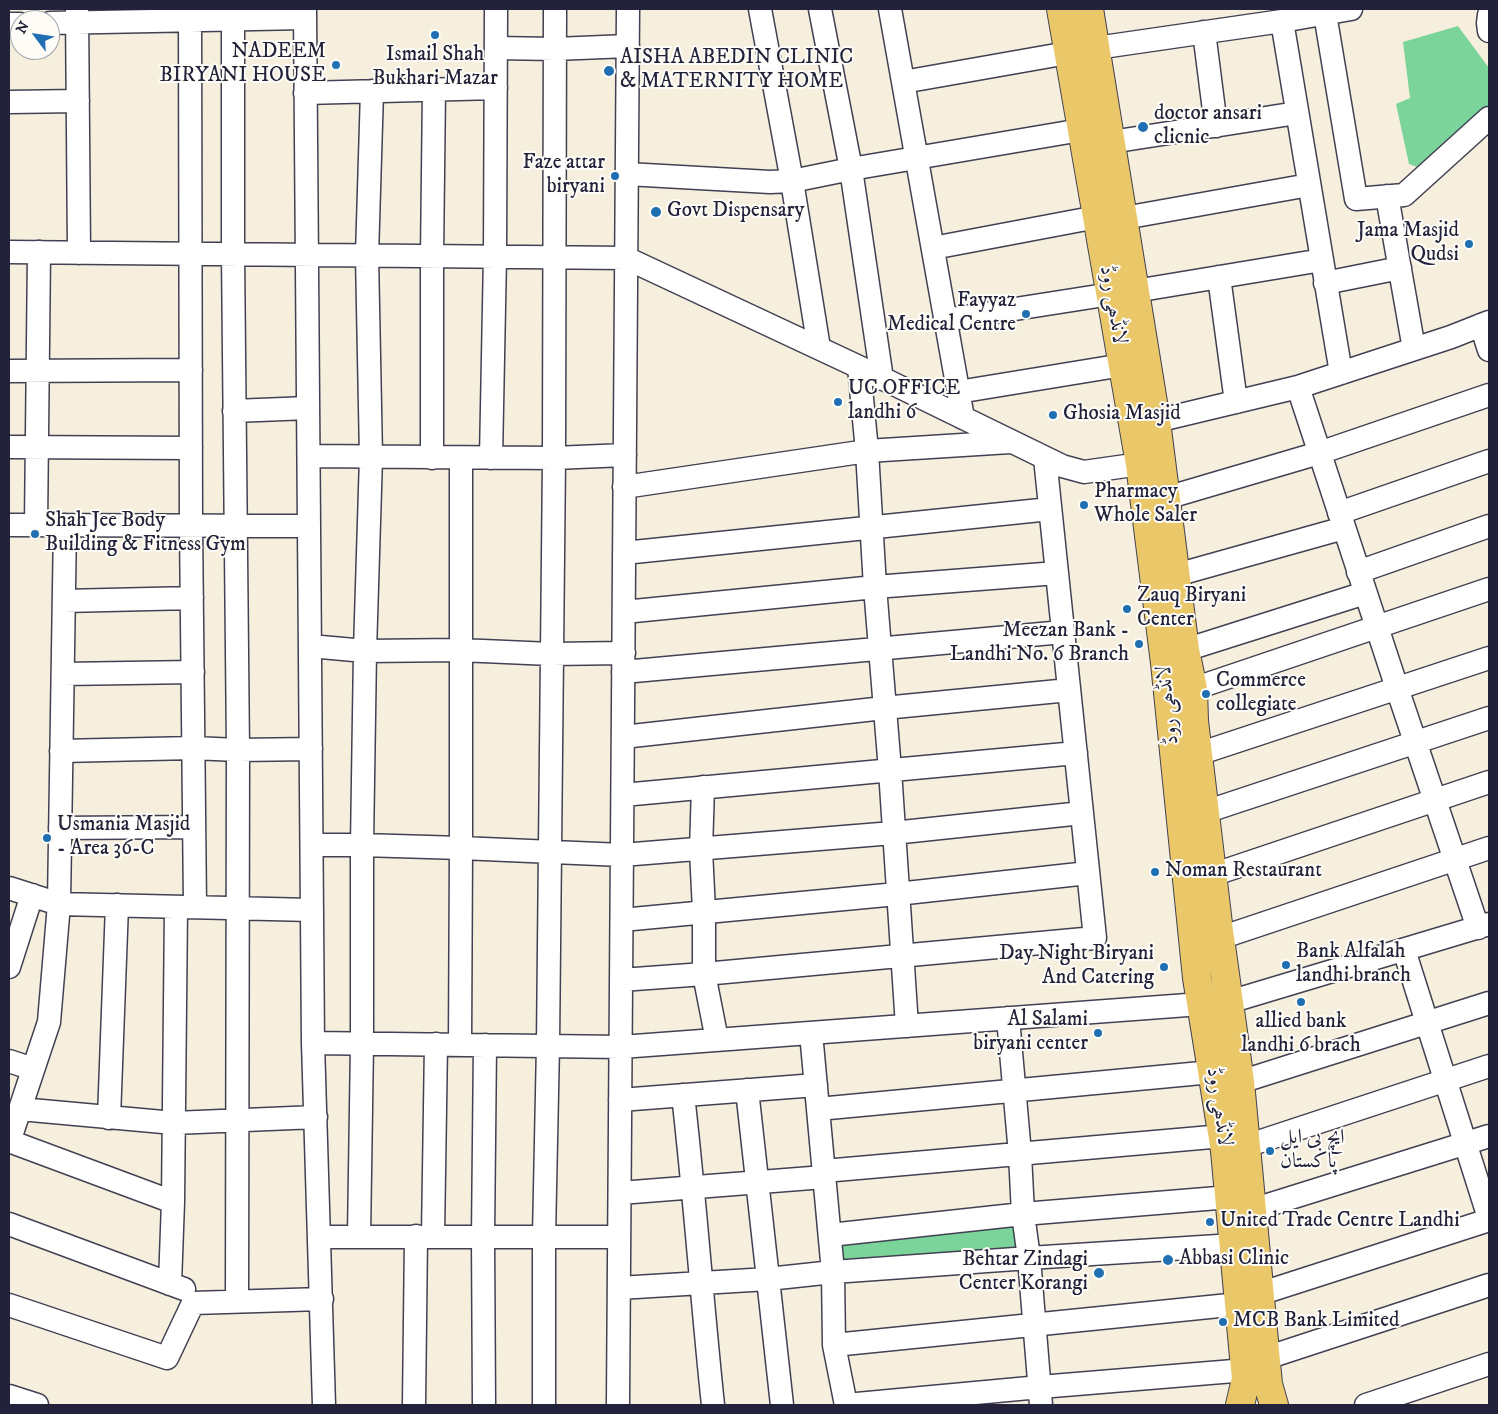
<!DOCTYPE html>
<meta charset="utf-8">
<style>
body{margin:0}
#map{position:relative;width:1498px;height:1414px;overflow:hidden;background:#f6efde;font-family:"IM FELL DW Pica",serif}
canvas{display:block}
.frame{position:absolute;inset:0;border:10px solid #22223b;pointer-events:none}
.north{position:absolute;left:10px;top:10px;width:50px;height:50px;box-sizing:border-box;background:#fdfcf7;border:1px solid #a5a5ac;border-radius:50%;rotate:301deg;font-size:14px;font-weight:700;line-height:20px;text-align:center;color:#22223b}
.north::after{content:'';display:block;margin:auto;width:18px;height:22px;background:#1f6fb2;clip-path:polygon(50% 0,100% 100%,50% 72%,0 100%)}
</style>
<div id="map">
<canvas width="1498" height="1414"></canvas>
<div class="frame"></div>
<div class="north">N</div>
</div>
<script>
const g = document.querySelector('canvas').getContext('2d');
g.lineJoin = 'round';
function fill(path, color) {
  g.fillStyle = color;
  g.fill(path, 'evenodd');
}
function strokePath(path, color, width, dash) {
  g.strokeStyle = color;
  g.lineWidth = width;
  g.lineCap = dash ? 'butt' : 'round';
  g.setLineDash(dash || []);
  g.stroke(path);
}
function label(font, color, halo, rows, align = 'center') {
  g.font = font + ' "IM FELL DW Pica",Amiri,serif';
  g.lineWidth = 4;
  g.setLineDash([]);
  g.textBaseline = 'middle';
  g.strokeStyle = halo;
  g.fillStyle = color;
  for (const [text, x, y, turn = 0] of rows) {
    g.save();
    g.translate(x, y);
    g.rotate((+turn || 0) * Math.PI / 180);
    g.textAlign = isNaN(turn) ? turn : align;
    if (halo) g.strokeText(text, 0, 0);
    g.fillText(text, 0, 0);
    g.restore();
  }
}
fill(new Path2D(`
 M1458,26L1489,68V108L1417,167L1409,164L1396,104L1410,98L1403,42Z
 M1023,1214L1029,1258L833,1272L830,1235Z`), '#7bd49a');
const minor = new Path2D(`
 M77,9L79,253
 M190,9L191,526L195,907
 M233,9V254L238,750L237,1301
 M305,9L313,1043L324,1405
 M760,9L792,181L819,348
 M820,9L851,169L882,379
 M890,9L963,418
 M1325,14L1356,199L1404,195L1489,118
 M1489,15L1488,23L1489,31
 M1282,21L1341,373
 M50,23L305,18
 M9,24H20
 M1204,32L1216,126
 M496,48L555,49L628,46
 M903,82L1096,48L1282,21L1351,9
 M305,93L496,88
 M9,102L78,101
 M1111,142L1297,113
 M627,174L770,182L792,181L851,169L1081,130
 M1387,196L1414,349
 M1124,218L1309,185
 M933,248L1097,217
 M9,252L626,258L859,367L1062,466L1084,472L1140,464
 M1219,277L1236,402
 M1325,283L1400,268
 M1135,291L1322,260
 M945,320L1111,294
 M1481,325L1489,350
 M859,367L867,451L875,587L890,770L907,1026
 M9,371L191,370
 M1298,387L1397,688L1478,928
 M958,392L1123,365
 M234,411L308,408
 M1156,421L1298,387L1451,337L1489,322
 M9,447L191,448
 M309,456L554,458L625,455
 M432,458V257L434,89
 M491,458L495,256L496,9
 M624,487L867,451L1010,442
 M1166,498L1319,453L1489,395
 M1339,513L1489,461
 M9,525L309,526
 M36,525L39,252
 M624,553L1050,509
 M1358,572L1489,526
 M1176,575L1344,528
 M64,601L192,598
 M624,612L875,587L1057,573
 M310,646L365,651L460,650L551,654L624,653
 M1185,650L1365,593
 M623,672L1063,632
 M63,674L193,672
 M1193,689L1489,589
 M623,737L884,708L1069,690
 M61,751L193,748L238,750L311,749
 M1198,754L1489,658
 M703,787L701,850L704,911V974L717,1040
 M623,795L1076,753
 M1205,812L1489,718
 M60,828L194,827
 M312,845H362L461,848L622,855L893,833L1082,813
 M1212,875L1489,782
 M9,888L59,904L312,910
 M622,920L897,894L1088,873
 M1220,938L1489,848
 M1404,950L1489,1218
 M9,967L32,895
 M621,980L704,974L1095,938L1045,458
 M1229,1002L1489,924
 M1008,1018L1020,1154L1023,1214L1029,1258L1041,1405
 M811,1033L833,1272L834,1345L846,1405L1040,1387L1246,1370
 M313,1043L621,1047L1201,1004
 M460,1045L461,848V459
 M9,1061L33,1069
 M1240,1082L1489,1003
 M747,1090L782,1405
 M683,1095C695,1198 702,1302 713,1405
 M620,1100L816,1085
 M20,1109L174,1123L316,1117
 M818,1109L1212,1072
 M109,1118L117,905
 M9,1141L173,1202
 M9,1142L49,1022L59,904L65,525
 M1246,1146L1489,1066
 M824,1171L1223,1136
 M620,1193L824,1177
 M1252,1210L1489,1136
 M9,1224L184,1289
 M830,1235L1023,1214L1230,1197
 M359,1236L362,1044V845L365,651L371,457L367,256L372,91
 M433,1236L436,1044
 M320,1237H619
 M170,1284L173,1202L176,907
 M619,1288L768,1279L833,1272L1029,1258L1234,1245
 M1259,1294L1489,1220
 M9,1305L167,1358L193,1303L322,1299
 M834,1345L1239,1304
 M1266,1358L1489,1285
 M9,1396L37,1405
 M414,1405L416,1236
 M484,1405L483,1237L485,1045
 M544,1405V1237L548,1045L554,458L555,9
 M618,1405L628,9
 M1366,1405L1489,1364`);
const major = new Path2D(`
 M1061,9L1140,464L1165,663L1197,978L1225,1151L1246,1379L1240,1405
 M1089,9L1156,421L1185,650L1193,689L1194,721L1218,924L1240,1082L1268,1384L1274,1405`);
strokePath(minor, '#424153', 25);
strokePath(major, '#424153', 30);
strokePath(minor, '#fff', 22);
strokePath(major, '#eac769', 28);
for (const [x, y, r, color] of [
 [435,35,5,"#1f6fb2"],
 [336,65,5,"#1f6fb2"],
 [609,71,6,"#1f6fb2"],
 [1143,127,6,"#1f6fb2"],
 [615,176,5,"#1f6fb2"],
 [656,212,6,"#1f6fb2"],
 [1469,244,5,"#1f6fb2"],
 [1026,314,5,"#1f6fb2"],
 [838,402,5,"#1f6fb2"],
 [1053,415,5,"#1f6fb2"],
 [1084,505,5,"#1f6fb2"],
 [35,534,5,"#1f6fb2"],
 [1127,609,5,"#1f6fb2"],
 [1139,644,5,"#1f6fb2"],
 [1206,694,5,"#1f6fb2"],
 [47,838,5,"#1f6fb2"],
 [1155,872,5,"#1f6fb2"],
 [1286,965,5,"#1f6fb2"],
 [1164,967,5,"#1f6fb2"],
 [1301,1002,5,"#1f6fb2"],
 [1098,1033,5,"#1f6fb2"],
 [1270,1151,5,"#1f6fb2"],
 [1210,1222,5,"#1f6fb2"],
 [1168,1260,6,"#1f6fb2"],
 [1099,1273,6,"#1f6fb2"],
 [1223,1322,5,"#1f6fb2"]
]) {
  const dot = new Path2D();
  dot.arc(x, y, r, 0, 2 * Math.PI);
  g.fillStyle = color;
  g.fill(dot);
  strokePath(dot, '#fdfcf7', 2);
}
label('21px', '#22223b', '#fdfcf7', [
 ["NADEEM",326,53,"right"],
 ["BIRYANI HOUSE",326,77,"right"],
 ["Ismail Shah",435,56,"center"],
 ["Bukhari Mazar",435,80,"center"],
 ["AISHA ABEDIN CLINIC",620,59],
 ["& MATERNITY HOME",620,83],
 ["doctor ansari",1154,115],
 ["clicnic",1154,139],
 ["Faze attar",605,164,"right"],
 ["biryani",605,188,"right"],
 ["Govt Dispensary",667,212],
 ["Jama Masjid",1459,232,"right"],
 ["Qudsi",1459,256,"right"],
 ["Fayyaz",1016,302,"right"],
 ["Medical Centre",1016,326,"right"],
 ["UC OFFICE",848,390],
 ["landhi 6",848,414],
 ["Ghosia Masjid",1063,415],
 ["Pharmacy",1094,493],
 ["Whole Saler",1094,517],
 ["Shah Jee Body",45,522],
 ["Building & Fitness Gym",45,546],
 ["Zauq Biryani",1137,597],
 ["Center",1137,621],
 ["Meezan Bank -",1129,632,"right"],
 ["Landhi No. 6 Branch",1129,656,"right"],
 ["Commerce",1216,682],
 ["collegiate",1216,706],
 ["Usmania Masjid",57,826],
 ["- Area 36-C",57,850],
 ["Noman Restaurant",1165,872],
 ["Bank Alfalah",1296,953],
 ["landhi branch",1296,977],
 ["Day Night Biryani",1154,955,"right"],
 ["And Catering",1154,979,"right"],
 ["Al Salami",1088,1021,"right"],
 ["biryani center",1088,1045,"right"],
 ["allied bank",1301,1023,"center"],
 ["landhi 6 brach",1301,1047,"center"],
 ["ایچ بی ایل",1280,1139],
 ["پاکستان",1280,1163],
 ["United Trade Centre Landhi",1220,1222],
 ["Abbasi Clinic",1179,1260],
 ["Behtar Zindagi",1088,1261,"right"],
 ["Center Korangi",1088,1285,"right"],
 ["MCB Bank Limited",1233,1322]
], 'left');
label('21px', '#22223b', '#fdfcf7', [
 ["لانڈھی روڈ",1112,305,80],
 ["لانڈھی روڈ",1169,705,-96],
 ["لانڈھی روڈ",1218,1107,81]
]);
</script>
